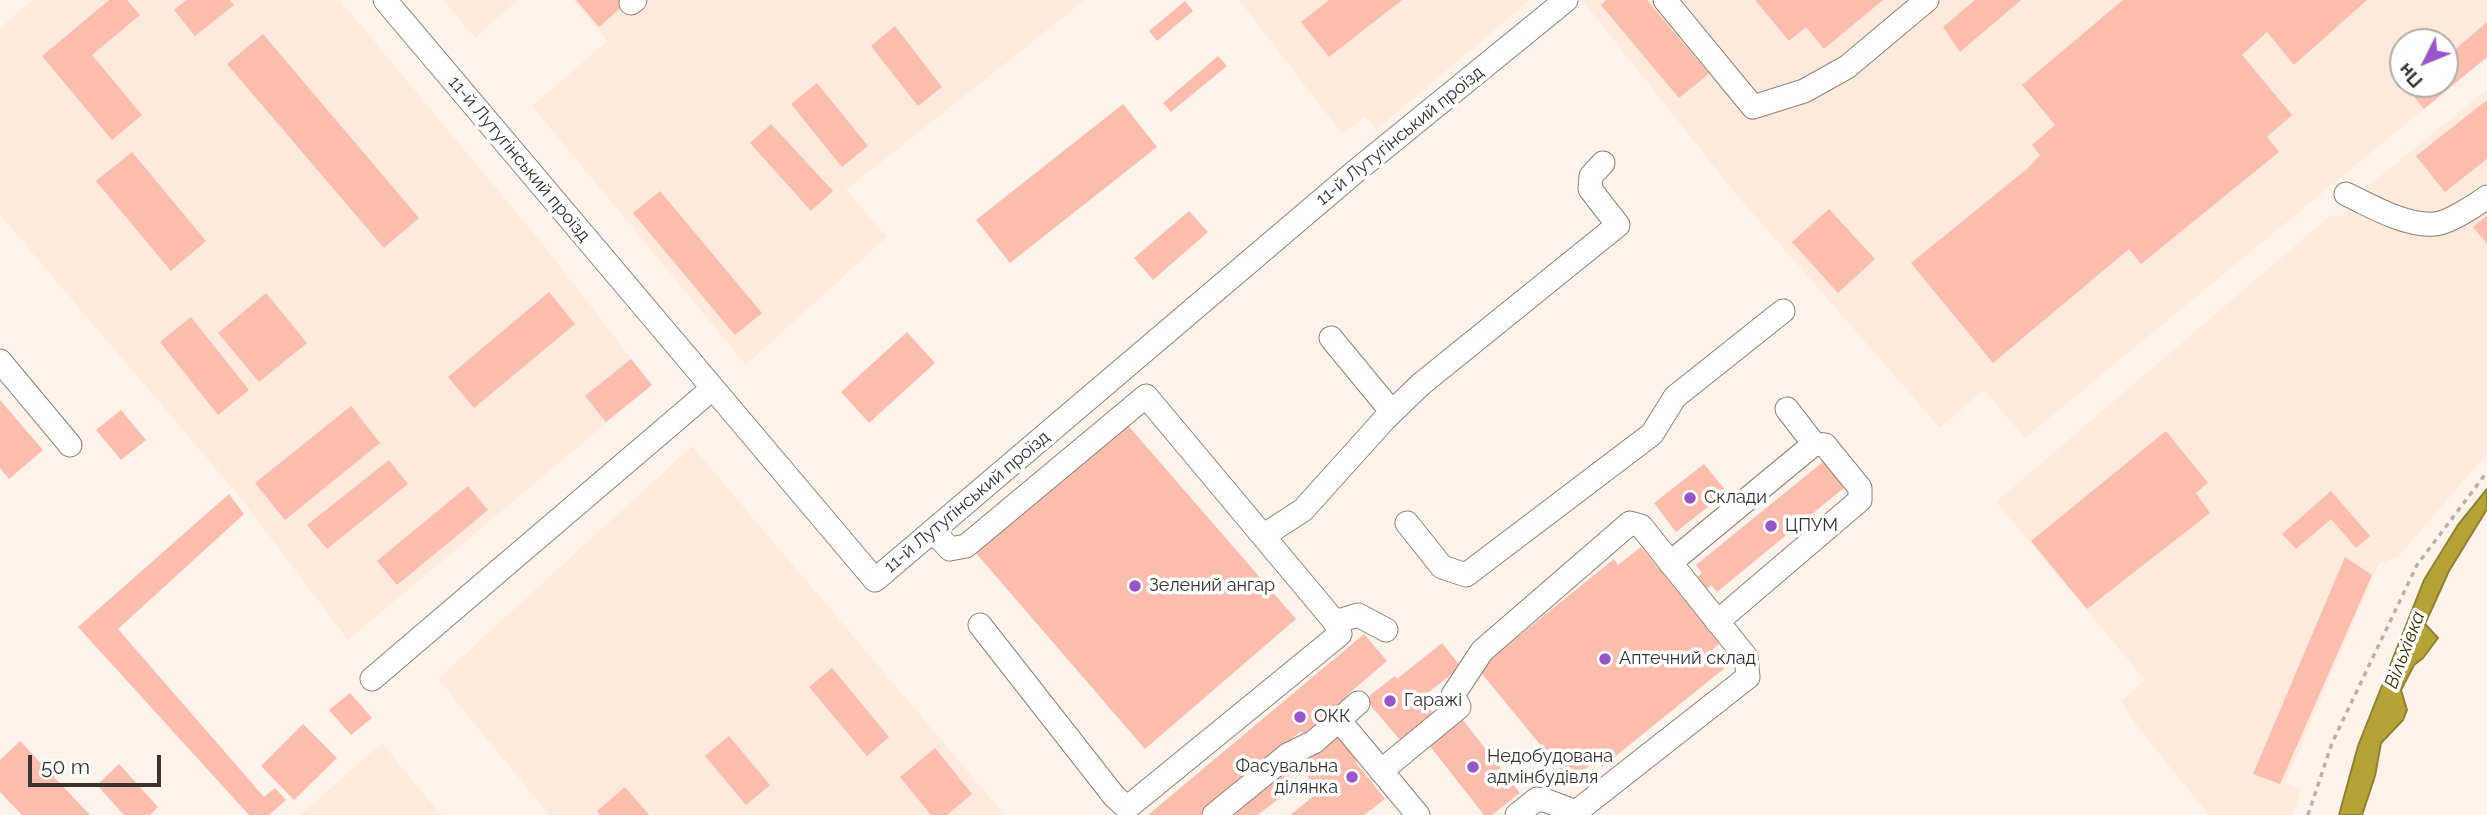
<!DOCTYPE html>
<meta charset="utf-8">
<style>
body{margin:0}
#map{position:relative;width:2487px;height:815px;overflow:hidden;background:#fef3eb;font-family:Raleway,sans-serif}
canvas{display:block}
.north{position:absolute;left:2389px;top:28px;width:70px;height:70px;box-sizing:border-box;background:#fff;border:2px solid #b0adab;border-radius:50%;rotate:227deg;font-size:19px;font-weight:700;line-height:28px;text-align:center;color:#39322d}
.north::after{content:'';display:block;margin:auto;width:24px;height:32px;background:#9954c9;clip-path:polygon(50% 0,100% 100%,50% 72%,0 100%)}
.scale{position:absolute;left:28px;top:755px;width:133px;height:32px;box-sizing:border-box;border:4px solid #39322d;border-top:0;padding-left:9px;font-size:21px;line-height:24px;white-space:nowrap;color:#39322d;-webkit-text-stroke:5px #fff;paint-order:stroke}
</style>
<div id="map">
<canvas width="2487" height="815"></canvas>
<div class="north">Пн</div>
<div class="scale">50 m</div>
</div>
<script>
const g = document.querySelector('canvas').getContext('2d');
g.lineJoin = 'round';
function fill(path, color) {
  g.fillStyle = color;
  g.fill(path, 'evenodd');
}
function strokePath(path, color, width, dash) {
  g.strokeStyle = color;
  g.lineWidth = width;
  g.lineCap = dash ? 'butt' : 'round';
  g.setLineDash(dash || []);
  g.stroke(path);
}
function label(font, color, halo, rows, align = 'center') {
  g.font = font + ' Raleway,sans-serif';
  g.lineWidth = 7;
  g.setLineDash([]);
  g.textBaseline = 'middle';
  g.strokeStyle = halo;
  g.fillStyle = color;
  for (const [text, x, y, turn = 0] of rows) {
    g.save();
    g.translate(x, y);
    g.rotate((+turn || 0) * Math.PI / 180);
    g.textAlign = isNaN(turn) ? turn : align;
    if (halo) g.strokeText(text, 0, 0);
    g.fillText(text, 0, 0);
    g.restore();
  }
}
fill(new Path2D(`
 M32,0H340L545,247L652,385L348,640L239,496L0,215V28Z
 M443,0H518L475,38Z
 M573,0H1085L846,190L887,237L746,365L532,106L607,41Z
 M1239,0H1530L1376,130L1365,116L1342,134Z
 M1582,0H2487V57L2025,438L1984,390L1940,428L1735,193ZM2403,42H2445V84H2403Z
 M2487,89V454L2398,557L2379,564L2285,783L2301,790L2293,815H2209L2137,726L2121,701L2145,680L1996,502L2331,215L2345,216L2342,212L2358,208L2362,191Z
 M692,446L1005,815H549L438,679Z
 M382,743L441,815H300Z`), '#feeadc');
const water = new Path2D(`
 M2487,489V509L2449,571L2425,624L2438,638L2423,658L2414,665L2401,690L2407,710L2403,720L2381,743L2375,776L2362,815H2339L2358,746L2424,580L2458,525Z`);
fill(water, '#b5a335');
strokePath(water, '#908133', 2);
fill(new Path2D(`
 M109,0H127L140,15L92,55L142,115L112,140L42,56Z
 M186,0H230L234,5L195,36L174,10Z
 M576,0H619L624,5L599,27Z
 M1329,0H1402L1329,57L1301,22Z
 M1606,0H1647L1709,74L1679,98L1601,5Z
 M1755,0H1883L1824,49L1806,27L1789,41Z
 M1975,0H2021L1960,52L1943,27Z
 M2123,0H2367L2294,65L2267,32L2242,55L2292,115L2267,137L2279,152L2141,264L2129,249L1993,363L1911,263L2028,168L2040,155L2032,145L2055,125L2022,85Z
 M1185,1L1193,11L1157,41L1149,31Z
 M2487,22V57L2424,109L2408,89L2414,84H2445V58Z
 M895,26L942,87L918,106L871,46Z
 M263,34L419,218L384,248L227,64Z
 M1218,56L1227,66L1171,112L1163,103Z
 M817,83L868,146L842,167L791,104Z
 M2487,100V159L2445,192L2416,156Z
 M1123,104L1157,147L1010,263L976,220Z
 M771,124L833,191L811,211L750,143Z
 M132,152L206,241L171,271L96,181Z
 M660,191L762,313L735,335L633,213Z
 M1829,209L1875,259L1838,293L1792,242Z
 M1189,211L1208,232L1153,280L1134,258Z
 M2487,216V244L2473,227Z
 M549,292L575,324L474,408L448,377Z
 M266,293L307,343L259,382L218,333Z
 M191,317L249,390L218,415L160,342Z
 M907,332L935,363L869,423L841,392Z
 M631,359L652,385L606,422L585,396Z
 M0,400L43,450L9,479L0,468Z
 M351,406L380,443L285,520L255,483Z
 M121,410L146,440L121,460L96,430Z
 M1125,422L1296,619L1145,749L975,552Z
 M2166,431L2208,483L2196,493L2210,513L2087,609L2031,541Z
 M389,460L408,484L327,549L307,525Z
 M1824,461L1845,487L1717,592L1711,585L1706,590L1696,578L1702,573L1696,565Z
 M1704,464L1727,492L1676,532L1654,503Z
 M468,486L488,510L397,585L377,561Z
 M2331,491L2370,536L2356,548L2331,519L2296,549L2282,534Z
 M229,494L244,514L118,629L264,797L275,788L286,800L269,815H249L78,627Z
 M1641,547L1720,643L1712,650L1726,667L1602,767L1596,760L1570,781L1478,669L1614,559L1618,565Z
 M2345,557L2372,575L2280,784L2253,774Z
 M1364,634L1387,661L1346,696L1353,703L1308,740L1301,731L1201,815H1148Z
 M1442,643L1461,667L1421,698L1434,715L1401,741L1365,699L1395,676L1397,679Z
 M832,668L889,737L867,756L809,687Z
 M350,693L372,718L351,735L329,710Z
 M1459,715L1520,793L1492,815H1484L1426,741Z
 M303,724L337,758L294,800L261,766Z
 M1337,728L1359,754L1356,763L1385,799L1364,815H1290L1319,792L1297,762Z
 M729,736L770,785L746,805L705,756Z
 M20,741L90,815H22L0,792V760Z
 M935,748L972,794L947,815H931L900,777Z
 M119,764L158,807L150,815H124L97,785Z
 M1284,769L1296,785L1258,815H1232L1230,811Z
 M625,787L649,815H600L597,811Z`), '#fcbdad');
const minor = new Path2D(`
 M385,0L875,580L1356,171L1566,0
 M1665,0L1753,107L1804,91L1847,67L1927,0
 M631,3L635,0
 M2346,194C2371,206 2405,226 2434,224C2447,224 2476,205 2487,197
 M1331,338L1392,412
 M0,361L70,445
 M1787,409L1814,444
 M1407,523L1442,567L1466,575L1652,434L1675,397L1783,311
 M933,531L950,549L966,546L1146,396L1335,622L1340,634L1127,808L1114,796L980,625
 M1263,536L1303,510L1384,420L1420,385L1618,225L1590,189L1591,176L1603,163
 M1670,563L1814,444L1825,445L1860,488V500L1717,622
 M1335,622L1358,615L1386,630
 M372,679L713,388
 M1339,720L1418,815
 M1381,771L1459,707L1453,695L1482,651L1630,523L1641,526L1746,657L1748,677L1576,812L1547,801L1537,799L1517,815
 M1214,815L1289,754L1314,742L1358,703`);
strokePath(minor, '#918075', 25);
strokePath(new Path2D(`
 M2308,815L2332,743L2417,565L2487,472`), '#bbb1aa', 3.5, [5, 5]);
strokePath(minor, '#fff', 23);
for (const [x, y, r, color] of [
 [1690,498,7,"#9954c9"],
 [1771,526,7,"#9954c9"],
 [1135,586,7,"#9954c9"],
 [1605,659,7,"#9954c9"],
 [1390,701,7,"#9954c9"],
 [1300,717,7,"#9954c9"],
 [1473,767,7,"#9954c9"],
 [1352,777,7,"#9954c9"]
]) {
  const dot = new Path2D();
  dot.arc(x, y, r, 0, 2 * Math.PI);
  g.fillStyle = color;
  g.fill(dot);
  strokePath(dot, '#fff', 2.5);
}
label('18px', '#39322d', '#fff', [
 ["11-й Лутугінський проїзд",1400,136,-39],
 ["11-й Лутугінський проїзд",519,159,50],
 ["11-й Лутугінський проїзд",967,502,-40]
]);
label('18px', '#39322d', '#fff', [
 ["Склади",1704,498],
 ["ЦПУМ",1785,526],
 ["Зелений ангар",1149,586],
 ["Аптечний склад",1619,659],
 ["Гаражі",1404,701],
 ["ОКК",1314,717],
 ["Недобудована",1487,757],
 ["адмінбудівля",1487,778],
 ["Фасувальна",1338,767,"right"],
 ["ділянка",1338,788,"right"]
], 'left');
label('italic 19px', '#3a3202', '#fff', [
 ["Вільхівка",2405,650,-69]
]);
</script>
